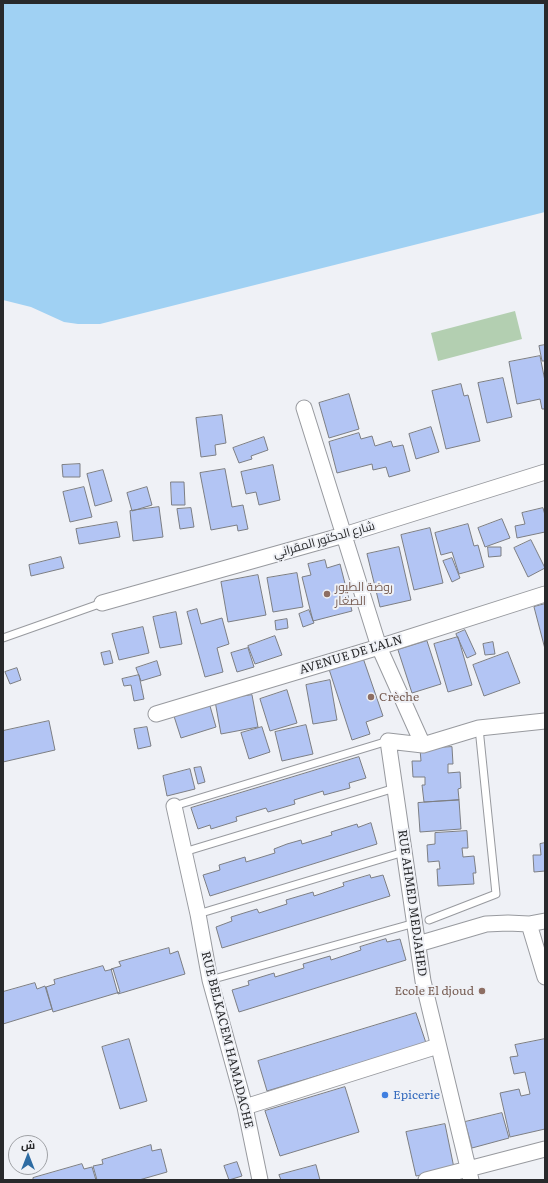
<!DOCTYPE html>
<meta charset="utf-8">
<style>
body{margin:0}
#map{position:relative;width:548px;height:1183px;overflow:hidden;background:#eff1f6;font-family:Literata,Cairo,serif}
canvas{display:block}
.frame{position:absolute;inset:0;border:4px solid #28292b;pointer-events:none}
.north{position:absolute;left:8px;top:1135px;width:40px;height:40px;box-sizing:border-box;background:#eff1f6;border:1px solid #9fa1a5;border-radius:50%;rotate:0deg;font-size:11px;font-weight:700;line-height:16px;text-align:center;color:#28292b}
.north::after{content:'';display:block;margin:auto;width:14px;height:18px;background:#2e6ca3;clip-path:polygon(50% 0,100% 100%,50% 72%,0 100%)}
</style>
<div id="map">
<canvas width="548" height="1183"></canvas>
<div class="frame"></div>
<div class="north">ش</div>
</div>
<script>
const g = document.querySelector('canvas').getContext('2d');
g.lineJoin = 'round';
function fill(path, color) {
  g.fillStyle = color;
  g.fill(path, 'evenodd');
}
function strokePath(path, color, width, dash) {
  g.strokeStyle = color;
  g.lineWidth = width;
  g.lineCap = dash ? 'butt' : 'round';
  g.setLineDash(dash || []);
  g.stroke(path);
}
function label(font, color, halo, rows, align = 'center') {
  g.font = font + ' Literata,Cairo,serif';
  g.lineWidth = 4;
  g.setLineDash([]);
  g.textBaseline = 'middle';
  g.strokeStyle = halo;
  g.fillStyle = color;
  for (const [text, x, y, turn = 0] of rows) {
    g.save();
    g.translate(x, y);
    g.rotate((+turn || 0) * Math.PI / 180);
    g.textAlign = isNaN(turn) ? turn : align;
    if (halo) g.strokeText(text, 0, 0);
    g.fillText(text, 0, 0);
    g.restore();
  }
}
fill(new Path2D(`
 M515,311L522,339L438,361L431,333Z`), '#b3cfb1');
fill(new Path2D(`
 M3,3H545V212L100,324H78L64,322L31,307L3,300Z`), '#a0d1f3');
const building = new Path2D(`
 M545,345V361H542L539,346Z
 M540,356L545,381V409H542L540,399L517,404L509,362Z
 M503,378L512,417L487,423L478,383Z
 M461,384L464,396L468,395L480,441L446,449L432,391Z
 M349,394L359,429L329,438L319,403Z
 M222,415L226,443L215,445L216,455L201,457L196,418Z
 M431,427L439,452L416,459L409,434Z
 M359,433L361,439L372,436L375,446L391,441L393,447L403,445L410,471L389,477L386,467L373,470L372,464L337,473L329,442Z
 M264,437L268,450L251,456L252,459L239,463L233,448Z
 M80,464V477H63L62,465Z
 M273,465L280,500L259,505L256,492L246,494L241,472Z
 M225,469L232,507L243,505L248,529L238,531L237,525L211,530L200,473Z
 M103,470L112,501L95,506L87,474Z
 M171,482H184L185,505H172Z
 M84,487L92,517L70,522L63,492Z
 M147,487L152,505L132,511L127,493Z
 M159,507L163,537L133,541L130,511Z
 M191,508L194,527L180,529L177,509Z
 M543,508L545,515V532L517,538L515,526L525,524L522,513Z
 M502,519L510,538L485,547L478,528Z
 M117,522L120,537L79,544L76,529Z
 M468,524L474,546L478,545L484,567L459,574L452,552L441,555L435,533Z
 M430,528L443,583L414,590L401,535Z
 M531,540L545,568L528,577L514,548Z
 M399,547L411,600L380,607L367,554Z
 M488,547H501V556L489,557Z
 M61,557L64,568L31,576L29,565Z
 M452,558L460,578L452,582L443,561Z
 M325,560L327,568L340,564L352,611L313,621L302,577L311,575L308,564Z
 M297,573L303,607L273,612L267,578Z
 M258,575L266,615L228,622L221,582Z
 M545,604V649L534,607Z
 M197,609L201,624L222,618L229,644L217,648L223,672L205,677L187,612Z
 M309,610L314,623L303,627L299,614Z
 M176,612L182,644L160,648L153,617Z
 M287,619L288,628L276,630L275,621Z
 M143,627L149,653L119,660L112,634Z
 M465,630L476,654L467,658L456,634Z
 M275,636L282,655L255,664L248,646Z
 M458,637L472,685L448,692L434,644Z
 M427,641L441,684L412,693L398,650Z
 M493,642L495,654L485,655L483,644Z
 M248,648L254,667L237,672L231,653Z
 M110,651L113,663L104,665L101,653Z
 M508,652L520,683L484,696L473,665Z
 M362,655L383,716L366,722L370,734L352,740L328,666Z
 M157,661L161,675L141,681L136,668Z
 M17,668L21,680L10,684L5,672Z
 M139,675L144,699L134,701L131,685L124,686L122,679Z
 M330,680L337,720L313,724L306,685Z
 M287,690L297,723L270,731L260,699Z
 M252,695L258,727L221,734L215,701Z
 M208,699L216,727L181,738L172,710Z
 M49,721L55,750L3,762V731Z
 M306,725L313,754L282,761L275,732Z
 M147,727L151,746L138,749L134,729Z
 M262,727L270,752L249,759L241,733Z
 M452,747L453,764H448V773L460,772L461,788L458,789L459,800L424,802L422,785H425V777H413L412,761H421L420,749Z
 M359,757L366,778L349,783L350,788L324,795L323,791L294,800L295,804L268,812L266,808L236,817L237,821L211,829L210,825L198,829L191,808Z
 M201,767L205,782L198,784L194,768Z
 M190,769L195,789L167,796L163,776Z
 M459,800L461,829L420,832L418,803Z
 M371,823L377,844L210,896L203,875L220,870L219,865L245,857L246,862L275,853L274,849L287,844L301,840L302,844L332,835L331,832L357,824L358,827Z
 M467,831L468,848H462L463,857L474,856L476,873H473L474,884L438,886L437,869H440L439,861L428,862L427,845L435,844V833Z
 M545,843V871L534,872L533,855H541L540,844Z
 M370,875L371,878L383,875L390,896L222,948L216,927L232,921L231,917L257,909L259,913L287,904L286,900L313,892L314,896L344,886L343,883Z
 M386,939L387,942L400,939L406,960L239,1012L232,990L249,985L248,981L274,973L275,977L304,968L303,964L330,956L331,960L361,950L360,947Z
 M169,948L170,954L178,951L185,974L118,994L111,969L121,966L119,962Z
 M103,966L105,971L113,969L120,992L53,1012L46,987L55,984L54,980Z
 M35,983L37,989L45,986L52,1009L3,1024V992Z
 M416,1013L426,1043L267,1091L258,1061Z
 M129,1039L147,1101L120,1109L102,1047Z
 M545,1039V1129L510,1137L500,1093L519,1089L521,1096L530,1094L525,1072L514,1074L510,1057L518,1056L515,1045Z
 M345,1087L359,1132L280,1156L265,1111Z
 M502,1113L509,1138L472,1148L465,1122Z
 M445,1124L454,1168L416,1176L406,1132Z
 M151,1145L152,1151L161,1149L167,1172L139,1180H97L93,1166L103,1164L102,1160Z
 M237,1162L242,1176L229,1180L224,1166Z
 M82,1164L84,1169L92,1167L96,1180H33V1178Z
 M316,1165L320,1180H281L279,1175Z`);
fill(building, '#b3c5f4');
strokePath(building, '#7c7e83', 1);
const service = new Path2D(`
 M3,638L102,603
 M174,806L388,741
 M184,852L395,788
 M198,914L404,852
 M429,920L496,894L479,728
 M210,980L415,923`);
const minor = new Path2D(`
 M304,408L379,647L423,745
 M102,603L344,535L545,472
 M156,714L379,647L545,594
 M174,806L198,914L210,980L245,1107L260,1180
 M529,924L545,977
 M418,944L486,924L508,923L529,924L545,921
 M245,1107L438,1046
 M426,1180L545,1149
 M471,1180L423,981L388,741L423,745L479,728L545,721`);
strokePath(service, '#989a9f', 9);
strokePath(minor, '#989a9f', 17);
strokePath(service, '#fff', 7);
strokePath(minor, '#fff', 15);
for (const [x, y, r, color] of [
 [327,594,4,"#8d6e63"],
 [371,697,4,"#8d6e63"],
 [482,991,4,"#8d6e63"],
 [385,1095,4,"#3f7fe0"]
]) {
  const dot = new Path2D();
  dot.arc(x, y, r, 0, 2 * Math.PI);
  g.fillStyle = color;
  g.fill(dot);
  strokePath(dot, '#eff1f6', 1.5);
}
label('12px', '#28292b', '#eff1f6', [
 ["شارع الدكتور المقراني",324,540,-16],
 ["AVENUE DE L'ALN",351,655,-17],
 ["RUE AHMED MEDJAHED",412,903,82],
 ["RUE BELKACEM HAMADACHE",227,1040,76]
]);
label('12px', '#785e54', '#eff1f6', [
 ["روضة الطيور",335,587],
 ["الصغار",335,601],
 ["Crèche",379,697],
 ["Ecole El djoud",474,991,"right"]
], 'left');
label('12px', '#366cbe', '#eff1f6', [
 ["Epicerie",393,1095]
], 'left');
</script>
